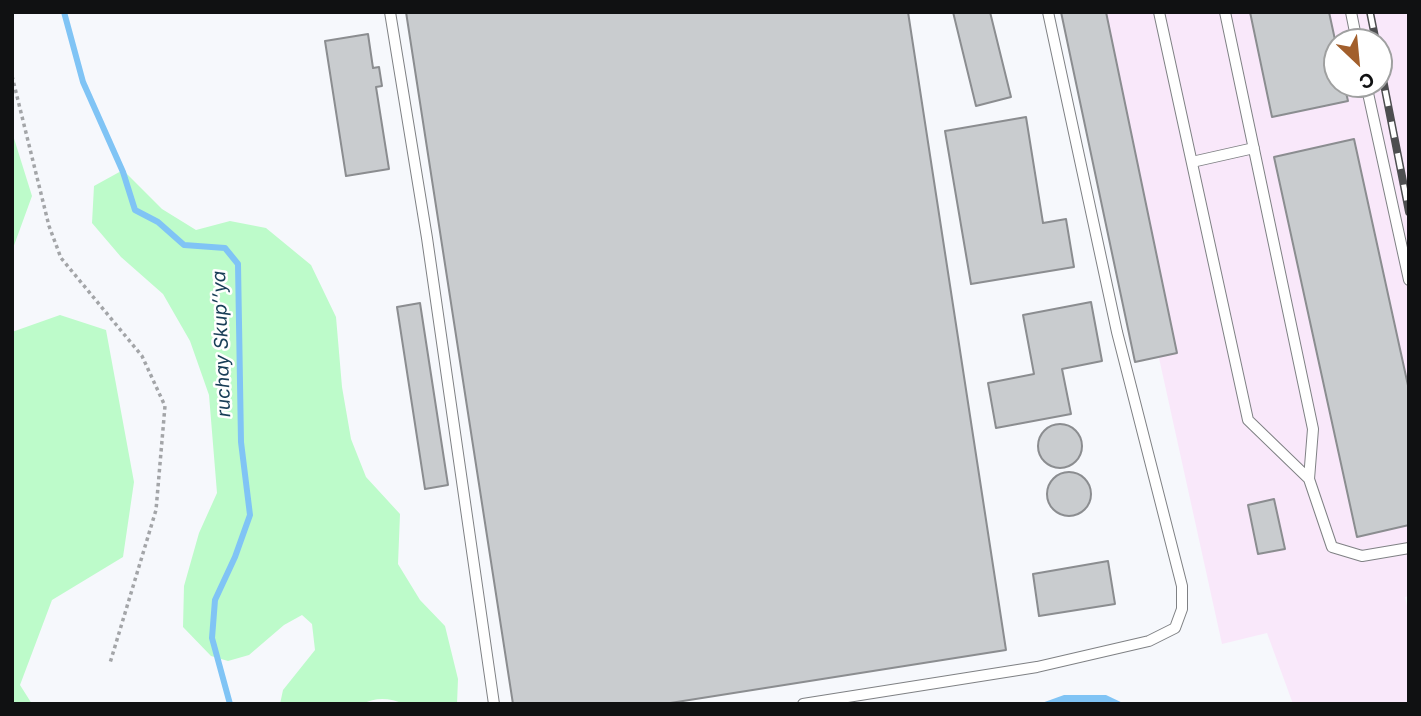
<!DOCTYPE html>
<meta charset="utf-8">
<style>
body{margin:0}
#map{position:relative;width:1421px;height:716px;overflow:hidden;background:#f6f8fc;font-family:Inter,sans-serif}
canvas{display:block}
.frame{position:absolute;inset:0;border:14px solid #101112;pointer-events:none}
.north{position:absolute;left:1323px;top:28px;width:70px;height:70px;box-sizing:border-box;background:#fff;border:2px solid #9fa0a0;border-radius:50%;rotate:154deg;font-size:19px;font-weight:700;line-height:28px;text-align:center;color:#101112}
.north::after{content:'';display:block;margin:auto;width:24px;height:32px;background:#a25f2c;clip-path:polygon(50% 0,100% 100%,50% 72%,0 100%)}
</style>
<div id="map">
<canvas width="1421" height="716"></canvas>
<div class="frame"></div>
<div class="north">С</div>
</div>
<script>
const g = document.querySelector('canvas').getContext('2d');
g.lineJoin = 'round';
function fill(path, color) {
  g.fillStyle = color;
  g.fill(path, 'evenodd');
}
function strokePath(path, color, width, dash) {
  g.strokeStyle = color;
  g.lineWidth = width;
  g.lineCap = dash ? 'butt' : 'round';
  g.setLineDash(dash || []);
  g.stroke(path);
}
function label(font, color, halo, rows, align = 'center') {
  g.font = font + ' Inter,sans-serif';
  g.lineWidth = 5;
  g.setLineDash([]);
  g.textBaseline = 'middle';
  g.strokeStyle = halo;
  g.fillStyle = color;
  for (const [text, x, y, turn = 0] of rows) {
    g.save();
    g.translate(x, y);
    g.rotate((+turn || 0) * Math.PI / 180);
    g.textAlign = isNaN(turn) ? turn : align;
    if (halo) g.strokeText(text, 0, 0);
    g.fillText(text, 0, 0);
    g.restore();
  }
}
fill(new Path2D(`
 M1061,12H1409V596L1405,597L1409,615V704H1293L1267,633L1222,644L1159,358L1135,362ZM1337,42H1379V84H1337Z`), '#f9e8fa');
fill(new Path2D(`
 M12,132L32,196L12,251Z
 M123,170L162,209L196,230L230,221L266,228L311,265L336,317L342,387L351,439L366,477L400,514L398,564L420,600L445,626L458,679L457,704H403C391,698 375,697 363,704H280L283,690L315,650L312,624L302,615L284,625L249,655L228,661L211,656L183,627L184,586L199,533L217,493L209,395L190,341L163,294L121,257L92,223L94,186Z
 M60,315L106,330L134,482L123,557L52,600L20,685L32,704H12V332Z`), '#bdfbca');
fill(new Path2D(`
 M1064,695H1106L1125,704H1039Z`), '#80c4f5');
strokePath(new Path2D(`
 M64,12L83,82L123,172L135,210L158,222L184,245L225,248L238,264L241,442L250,515L235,557L215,600L212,638L230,704`), '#80c4f5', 6);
const building = new Path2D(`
 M406,12H908L1006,650L664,704H513Z
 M953,12H990L1011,97L976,106Z
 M1061,12H1106L1177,353L1135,362Z
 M1250,12H1329L1337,49V84H1344L1348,101L1272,117Z
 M368,34L373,68L379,67L382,86L376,87L389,169L346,176L325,41Z
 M1026,117L1043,223L1066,219L1074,267L971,284L945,131Z
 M1354,139L1409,390V525L1357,537L1274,157Z
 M1091,302L1102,361L1062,369L1071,414L996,428L988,383L1034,374L1023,315Z
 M420,303L448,485L425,489L397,307Z
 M1038 446a22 22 0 1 1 44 0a22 22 0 1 1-44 0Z
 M1047 494a22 22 0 1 1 44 0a22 22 0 1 1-44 0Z
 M1274,499L1285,549L1258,554L1248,505Z
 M1108,561L1115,604L1039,616L1033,574Z`);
fill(building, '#c9cccf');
strokePath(building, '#8b8d90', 2);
const service = new Path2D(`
 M390,12L427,238L494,704
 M1159,12L1248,420L1309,479L1332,547L1362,556L1409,548
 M1225,12L1313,429L1309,479
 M1351,12L1357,42
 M1366,84L1409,280
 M1192,162L1254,148
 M803,704L1037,667L1149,641L1175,628L1182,609V586L1117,332L1048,12`);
strokePath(service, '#7f8184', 12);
strokePath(new Path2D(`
 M12,76L49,226L61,258L142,356L165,406L156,510L110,663`), '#a3a5a8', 3.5, [3.5, 3.5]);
strokePath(service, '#fff', 10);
const rail = new Path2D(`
 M1370,12L1376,42
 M1379,59L1409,212`);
strokePath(rail, '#4d4e50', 8);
strokePath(rail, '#fff', 5, [16]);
label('italic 19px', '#183e57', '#fff', [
 ["ruchay Skup’’ya",222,344,-92]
]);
</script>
